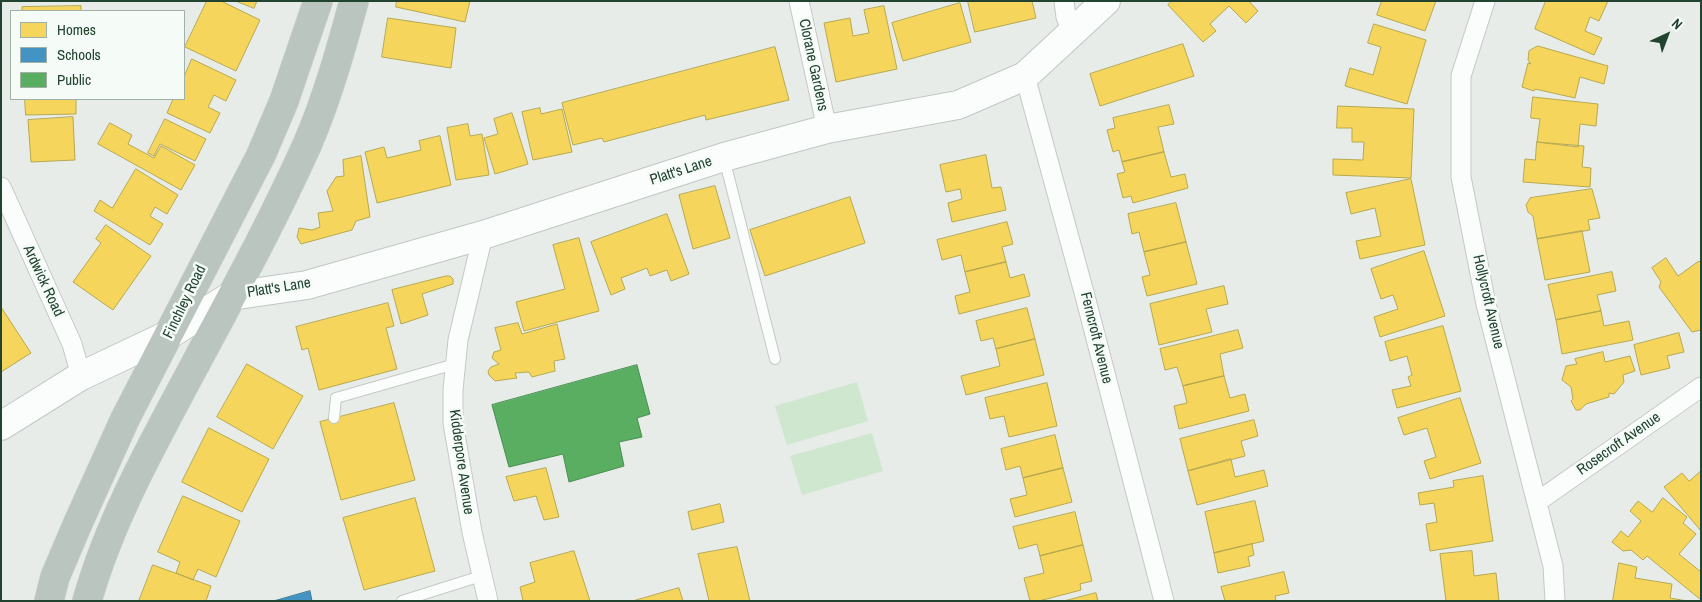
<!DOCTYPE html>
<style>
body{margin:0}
#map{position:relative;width:1702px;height:602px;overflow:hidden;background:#e7ece8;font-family:"Archivo Narrow",sans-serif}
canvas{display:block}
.frame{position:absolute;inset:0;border:2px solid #214330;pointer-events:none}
.legend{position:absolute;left:10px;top:10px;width:175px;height:90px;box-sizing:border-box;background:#f5fbf6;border:1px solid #a0b1a7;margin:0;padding:6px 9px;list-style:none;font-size:15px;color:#214330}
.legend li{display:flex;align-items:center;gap:10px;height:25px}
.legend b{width:25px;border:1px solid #a0b1a7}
.north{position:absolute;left:1642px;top:10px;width:50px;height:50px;-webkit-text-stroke:4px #f5fbf6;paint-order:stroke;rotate:43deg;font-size:14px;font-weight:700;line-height:20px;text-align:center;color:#214330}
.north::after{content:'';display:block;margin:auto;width:18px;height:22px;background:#214330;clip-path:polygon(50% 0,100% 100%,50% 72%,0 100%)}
</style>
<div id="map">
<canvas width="1702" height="602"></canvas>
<div class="frame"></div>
<ul class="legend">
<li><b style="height:14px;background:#f6d55c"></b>Homes</li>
<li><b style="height:14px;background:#4393c3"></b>Schools</li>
<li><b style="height:14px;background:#5aae61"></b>Public</li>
</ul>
<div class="north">N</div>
</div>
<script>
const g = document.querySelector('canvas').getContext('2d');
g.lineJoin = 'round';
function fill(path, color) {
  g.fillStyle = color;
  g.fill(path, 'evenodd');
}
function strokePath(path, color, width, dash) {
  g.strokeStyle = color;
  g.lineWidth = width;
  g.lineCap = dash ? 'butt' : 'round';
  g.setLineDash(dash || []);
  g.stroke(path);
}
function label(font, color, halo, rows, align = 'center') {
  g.font = font + ' "Archivo Narrow",sans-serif';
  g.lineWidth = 5;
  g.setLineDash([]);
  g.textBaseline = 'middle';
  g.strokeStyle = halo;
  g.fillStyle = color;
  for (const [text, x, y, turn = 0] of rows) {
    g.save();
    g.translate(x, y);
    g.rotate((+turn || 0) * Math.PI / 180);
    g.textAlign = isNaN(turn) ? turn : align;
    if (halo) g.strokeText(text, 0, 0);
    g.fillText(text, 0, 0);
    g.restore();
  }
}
fill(new Path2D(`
 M857,382L868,421L787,445L775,406Z
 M872,433L883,471L802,495L790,456Z`), '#cfe6cf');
const homes = new Path2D(`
 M207,1H221L260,20L236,71L185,47Z
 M236,1H257L254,8Z
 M397,1H470L465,22L396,7Z
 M968,1H1032L1036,18L975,32Z
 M1172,1H1249L1258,11L1246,23L1229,6L1210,24L1216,31L1203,42L1168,5Z
 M1382,1H1436L1425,31L1377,15Z
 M1546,1H1608L1599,21L1590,17L1585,31L1602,38L1594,55L1535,29Z
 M960,3L971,42L903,61L892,23Z
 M81,6V11H22V7Z
 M884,6L897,69L836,82L824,23L850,18L853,36L869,33L864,10Z
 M388,18L456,28L451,68L382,57Z
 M1374,24L1426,40L1407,104L1345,86L1350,68L1373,75L1381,47L1368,43Z
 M1183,44L1194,76L1100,106L1090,74Z
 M1538,46L1608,66L1604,84L1580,77L1575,98L1535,89L1534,91L1522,87L1528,63L1531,64L1528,60L1529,51Z
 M775,47L789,100L706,120L705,115L604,142L602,138L573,145L562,103Z
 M192,59L236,80L226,101L214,95L208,107L220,113L210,133L167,113L173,99H184V77Z
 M1533,97L1598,104L1596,126L1580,124L1578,147L1537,142L1540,119L1531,118Z
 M25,99H76V114L26,115Z
 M1169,105L1174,124L1158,127L1164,152L1122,162L1119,150L1113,152L1107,130L1115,128L1113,118Z
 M1338,106L1414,109L1411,178L1333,175V159L1363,160L1364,142H1352V128H1337Z
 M540,108L541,114L562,109L572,152L533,160L522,112Z
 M512,113L528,164L495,174L484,138L498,134L494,119Z
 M73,117L75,160L31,162L28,120Z
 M165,119L206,139L195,161L160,144L154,156L148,153Z
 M110,123L132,135L128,144L154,158L161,146L195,165L181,190L98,144Z
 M468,124L470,136L482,134L489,175L456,180L447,128Z
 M440,136L451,185L377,203L365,152L384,147L387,158L421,150L419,141Z
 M1537,142L1584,146L1582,167L1591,168L1590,187L1523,182L1525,159L1535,160Z
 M1164,152L1171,177L1185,174L1188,188L1133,203L1131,196L1123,198L1117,174L1125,172L1122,162Z
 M986,155L992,188L1001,187L1006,210L952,222L948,203L962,199L960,189L946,192L940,165Z
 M361,156L370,217L356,221L352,230L301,244L297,237L299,228L312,230L320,227L318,213L333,211L327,191L336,177L344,176L343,160Z
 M136,169L178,195L167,214L155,207L150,216L163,224L150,245L94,211L100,200L112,208Z
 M1411,179L1425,245L1360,259L1356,241L1381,236L1375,208L1351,214L1346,193Z
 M715,186L730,238L693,249L679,195Z
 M1592,189L1600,218L1588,220L1590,230L1537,239L1533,216L1528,212L1526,205L1530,198Z
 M850,197L865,243L765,276L750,230Z
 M1176,203L1186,242L1144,252L1139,232L1132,234L1128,214Z
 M667,214L689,274L671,281L667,270L650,276L647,268L621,278L625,289L611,295L591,242Z
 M1007,222L1013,244L1002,247L1006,262L965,272L961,255L942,260L937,240Z
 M106,225L151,256L113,310L73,282L101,243L96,239Z
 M1582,231L1590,272L1545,280L1537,239Z
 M579,238L599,311L524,331L516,302L565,289L553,245Z
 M1186,242L1197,284L1147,296L1142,277L1150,275L1144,252Z
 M1424,251L1445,316L1380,337L1374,317L1398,309L1393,295L1381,299L1371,269Z
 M1666,258L1678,276L1699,261L1701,263V330L1692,332L1659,287L1661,282L1652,268Z
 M1006,262L1010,278L1024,274L1030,296L959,314L955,296L970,292L965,272Z
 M1612,272L1616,291L1597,295L1601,311L1556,320L1548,285Z
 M446,276H450L453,279V284L422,294L428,315L401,324L392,290Z
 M1224,286L1228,304L1206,309L1212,332L1159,345L1150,304Z
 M388,303L394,326L386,328L397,369L319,390L308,348L302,350L296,327Z
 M1,307L31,353L1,372Z
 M1027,308L1035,339L996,349L993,338L981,341L976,321Z
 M1601,311L1604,326L1629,321L1633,340L1562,354L1556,320Z
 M518,323L522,334L557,324L565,359L554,361L555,371L532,377L529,372L515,373L517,378L495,381L489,375L488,371L491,367L499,364L492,358L494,352L501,350L495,328Z
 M1443,326L1461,391L1397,408L1392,390L1411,386L1408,377L1412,375L1407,356L1390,361L1385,342Z
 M1238,330L1243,348L1220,354L1224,376L1183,386L1177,367L1165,370L1160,349Z
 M1679,333L1684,352L1667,356L1670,368L1641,375L1634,345Z
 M1035,339L1044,375L966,395L961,376L1000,366L996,349Z
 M1603,352L1605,362L1630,356L1635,371L1623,375L1624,382L1614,394L1609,393V397L1586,404L1580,410H1576L1571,401L1573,399L1571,387L1562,380L1566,366L1577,364L1575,359Z
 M247,364L303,396L273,449L217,417Z
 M1224,376L1230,398L1245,394L1249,411L1179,429L1174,406L1187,403L1183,386Z
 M1047,383L1057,426L1009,437L1004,416L990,419L985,398Z
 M1460,398L1481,463L1430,479L1424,461L1436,457L1427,428L1404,435L1398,418Z
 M394,403L415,480L341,500L320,422Z
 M1254,420L1258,436L1241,441L1245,456L1188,471L1180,439Z
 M209,428L269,459L242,512L182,482Z
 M1055,435L1063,468L1023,478L1020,466L1006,470L1001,449Z
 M1231,459L1235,477L1264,470L1268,486L1197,505L1188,471Z
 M546,468L559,517L544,520L536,496L514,501L506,477Z
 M1063,468L1072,502L1015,517L1010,499L1027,495L1023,478Z
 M1701,471V531L1664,487L1682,473L1689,481Z
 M1483,476L1493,541L1430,551L1426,524L1437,522L1434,503L1420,505L1418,493L1454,487L1453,481Z
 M183,496L240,521L216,577L198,569L193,580L176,573L180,562L158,552Z
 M415,498L435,571L364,590L343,518Z
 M1663,498L1687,517L1683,523L1696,534L1679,554L1701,572V600L1647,556L1643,560L1631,550L1623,551L1612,542L1621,531L1628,537L1641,521L1630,511L1638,501L1652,512Z
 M1255,501L1264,541L1214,553L1205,512Z
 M720,504L724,522L692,530L688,512Z
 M1075,512L1083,545L1040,556L1037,544L1019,549L1013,527Z
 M1252,544L1254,555L1248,557L1250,566L1218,573L1214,553Z
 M1083,545L1092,581L1080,584L1081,590L1039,601H1030L1024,578L1044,573L1040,556Z
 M737,547L750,601H709L698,554Z
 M574,551L590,601H523L520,587L535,582L530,563Z
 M1472,551L1474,576L1496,573L1499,601H1446L1440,554Z
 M1619,563L1637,567L1635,578L1672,584L1670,598L1687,601H1613Z
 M153,565L211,586L206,601H139Z
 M1284,572L1289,593L1275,596L1276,601H1225L1221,587Z
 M679,588L683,601H633Z
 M1096,593L1098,601H1064Z`);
fill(homes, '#f6d55c');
strokePath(homes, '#b6a94f', 1);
const schools = new Path2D(`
 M310,591L312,601H274Z`);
fill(schools, '#4393c3');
strokePath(schools, '#397b97', 1);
const public = new Path2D(`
 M637,365L650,414L637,418L642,437L619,442L624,466L569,482L563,454L509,467L492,405Z`);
fill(public, '#5aae61');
strokePath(public, '#498e52', 1);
const lane = new Path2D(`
 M724,158L775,359
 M334,418L336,398L455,364
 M402,601L481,576`);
const street = new Path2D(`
 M799,1L827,129
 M1064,1L1066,17L1073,33
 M1485,1L1461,76V177L1486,304L1553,566L1555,601
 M1025,76L1085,296L1164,601
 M1,187L72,344L81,376
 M483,235L458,340L453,390V423L472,532L488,601
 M1537,502L1701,387`);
const secondary = new Path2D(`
 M1,426L81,376L170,334L231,296L307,285L483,235L724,157L827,129L958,105L1025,76L1106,1`);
const highway = new Path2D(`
 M49,601L55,577L78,523L125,419L261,155L284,101L318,1
 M87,601C110,520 151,447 190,374C230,299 272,223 307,145C327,99 341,49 354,1`);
strokePath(lane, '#c4c9c5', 12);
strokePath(street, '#c4c9c5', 21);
strokePath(secondary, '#c0c8c3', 30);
strokePath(highway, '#c1cbc6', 30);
strokePath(lane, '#fbfcfc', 10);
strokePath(street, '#fbfcfc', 19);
strokePath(secondary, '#fbfcfc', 28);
strokePath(highway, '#bbc5c0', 28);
label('15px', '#214330', '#f5fbf6', [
 ["Clorane Gardens",813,65,78],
 ["Platt's Lane",681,171,-18],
 ["Ardwick Road",43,281,65],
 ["Platt's Lane",279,288,-9],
 ["Finchley Road",185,302,-64],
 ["Hollycroft Avenue",1488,302,77],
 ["Ferncroft Avenue",1096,338,76],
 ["Rosecroft Avenue",1619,444,-35],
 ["Kidderpore Avenue",461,462,82]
]);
</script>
